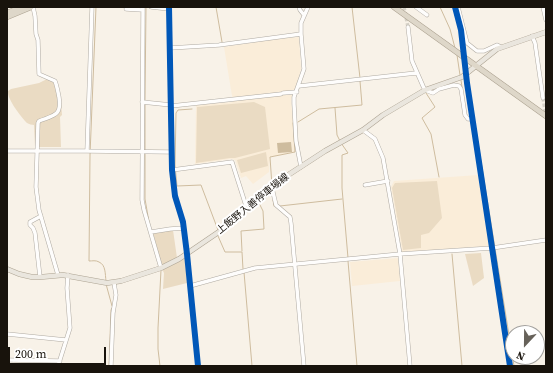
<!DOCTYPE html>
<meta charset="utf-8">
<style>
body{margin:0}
#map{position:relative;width:553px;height:373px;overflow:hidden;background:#f8f2e8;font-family:"Source Serif 4",serif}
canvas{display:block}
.frame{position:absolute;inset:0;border:8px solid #18130c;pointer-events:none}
.north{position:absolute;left:505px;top:325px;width:40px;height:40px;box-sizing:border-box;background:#fff;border:1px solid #a3a19e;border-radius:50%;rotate:202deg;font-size:11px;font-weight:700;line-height:16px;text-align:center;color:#18130c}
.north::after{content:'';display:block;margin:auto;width:14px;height:18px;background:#666159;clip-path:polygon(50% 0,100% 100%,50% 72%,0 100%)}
.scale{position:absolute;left:8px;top:347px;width:98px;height:18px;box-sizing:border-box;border:2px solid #18130c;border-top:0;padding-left:5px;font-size:12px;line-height:14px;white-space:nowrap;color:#18130c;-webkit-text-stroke:3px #fff;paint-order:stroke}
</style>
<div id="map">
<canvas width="553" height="373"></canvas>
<div class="frame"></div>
<div class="north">N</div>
<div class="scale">200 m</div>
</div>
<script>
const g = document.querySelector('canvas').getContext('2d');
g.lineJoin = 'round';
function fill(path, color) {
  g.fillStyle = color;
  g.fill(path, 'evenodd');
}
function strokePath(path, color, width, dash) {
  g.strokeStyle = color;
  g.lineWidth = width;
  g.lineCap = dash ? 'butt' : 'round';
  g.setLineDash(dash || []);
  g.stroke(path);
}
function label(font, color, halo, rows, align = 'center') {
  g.font = font + ' "Source Serif 4","Noto Sans JP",serif';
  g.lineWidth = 4;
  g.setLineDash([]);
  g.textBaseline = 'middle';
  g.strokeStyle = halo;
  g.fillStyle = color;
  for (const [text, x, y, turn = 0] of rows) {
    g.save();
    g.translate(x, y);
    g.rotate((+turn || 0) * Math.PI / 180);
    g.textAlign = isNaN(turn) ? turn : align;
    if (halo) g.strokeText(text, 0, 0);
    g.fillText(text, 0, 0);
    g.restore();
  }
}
fill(new Path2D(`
 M299,37L301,69L297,85L291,99L296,152L270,157L269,172L253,184L246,176L241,178L235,160L231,159L195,164L196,105L233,102L224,47L276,39Z
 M478,175L489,246L402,252L391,187L394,181Z
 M398,258L400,281L352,286L350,262Z`), '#faedd9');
fill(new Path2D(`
 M51,77C60,85 61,103 62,115L60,117L61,147H35L34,125C32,125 29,124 27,123C21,117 7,99 8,91L11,89L39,83Z
 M254,102L265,107L270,149L235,158H230L196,163L197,107Z
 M266,152L268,166L241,173L237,160Z
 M437,181L442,218L429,233L421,235V248L403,250L392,188L395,183Z
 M173,230L177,258L162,266L153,233Z
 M481,253L484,278L473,286L465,254Z
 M183,258L185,259L187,283L163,289L164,273L162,269Z`), '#eadbc3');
fill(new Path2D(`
 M291,142L292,152L278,153L277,143Z`), '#cebc9e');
strokePath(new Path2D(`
 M96,7L90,155L89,261C92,261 96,260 99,262C106,265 105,274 106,281
 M216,7L222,42
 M352,7L360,78
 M440,7L450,29L455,48
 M457,55L460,75
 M461,80L462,87
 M426,93L435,107L422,118L431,134L439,177
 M145,100L146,7
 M335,108L337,135L340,141
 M192,109L178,110L176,113L175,165L177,186L201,185L218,230
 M298,122L319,109L362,105L360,81
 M475,124L514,366
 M341,143L348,153L342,155V188L348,258
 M145,150V104
 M145,154V199L149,222
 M272,186L270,157L295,152L293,123
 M273,200L274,206
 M280,206L342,199
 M218,236L225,252H242L243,269
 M242,251L241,231L264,229L263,211L259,203L272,193
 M452,254L462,366
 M348,261L357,366
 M244,272L252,366
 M106,284L112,306
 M109,366L111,310L112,308
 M160,366L158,349V328L161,270`), '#cebc9e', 1);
strokePath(new Path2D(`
 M404,7L408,27
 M461,30L467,83
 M543,98L546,116`), '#d6d1c7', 3.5, [3.5, 2]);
const minor = new Path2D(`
 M33,7L35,16L36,34L38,40L39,74L55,81C57,86 58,92 59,97C62,116 54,115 39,121L38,123L36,187L39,210L58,275
 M92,7L87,151L171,152
 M143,7L142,200L144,210L161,268
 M151,7L169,9
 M169,7L172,170L175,196L183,222L187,254L198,366
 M299,7L300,10L304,15
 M416,7L427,15
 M455,7L461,30
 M457,7H458L467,43L477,51H484L497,45L501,47
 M543,7L546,20
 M126,9L143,10
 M408,27L412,61L423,86L425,90L433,93L439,89L454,85L459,86L461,89L465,115L468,119H472
 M532,36L535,43L543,98
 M170,48L219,45L301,34
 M467,83L510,366
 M299,86L416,73
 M283,93L297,92
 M142,102L171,105
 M171,106L281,94
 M363,130L375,139L383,158L400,254L410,366
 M7,151H87
 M301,167L296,141L294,104V97L304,69L301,34V23L308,7
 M172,170L232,162L247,209
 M365,185L388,181
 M272,188L276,205L290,217L291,223L304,366
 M151,232L170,229L183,228
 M40,277L35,233L33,228L30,225V222L41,216
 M190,286L255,268L400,254L492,248L546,240
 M7,334L66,340
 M7,360L60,361
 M58,366L70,328L67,288L68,275
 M111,366L113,313L116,295L114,283`);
const major = new Path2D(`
 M7,269L19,274L32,277H41L63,275L107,283L121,281L161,268L179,259L226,227L282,179L325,151L363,130L383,115L425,90L462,77L497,49L546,32`);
const highway = new Path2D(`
 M394,7L546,116
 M7,13L22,7
 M7,17L31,7`);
strokePath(minor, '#afaaa2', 4.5);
strokePath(major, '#ada392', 5.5);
strokePath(highway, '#ada392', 6);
strokePath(minor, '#fefdfc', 3.5);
strokePath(major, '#eae6de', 4.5);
strokePath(highway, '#ded7c9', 5);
strokePath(new Path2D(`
 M169,7L172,170L175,196L183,222L187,254L198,366
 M455,7L461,30L467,83L510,366`), '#0057b8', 6);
label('10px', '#18130c', '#fff', [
 ["上飯野入善停車場線",253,204,-39]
]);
</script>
